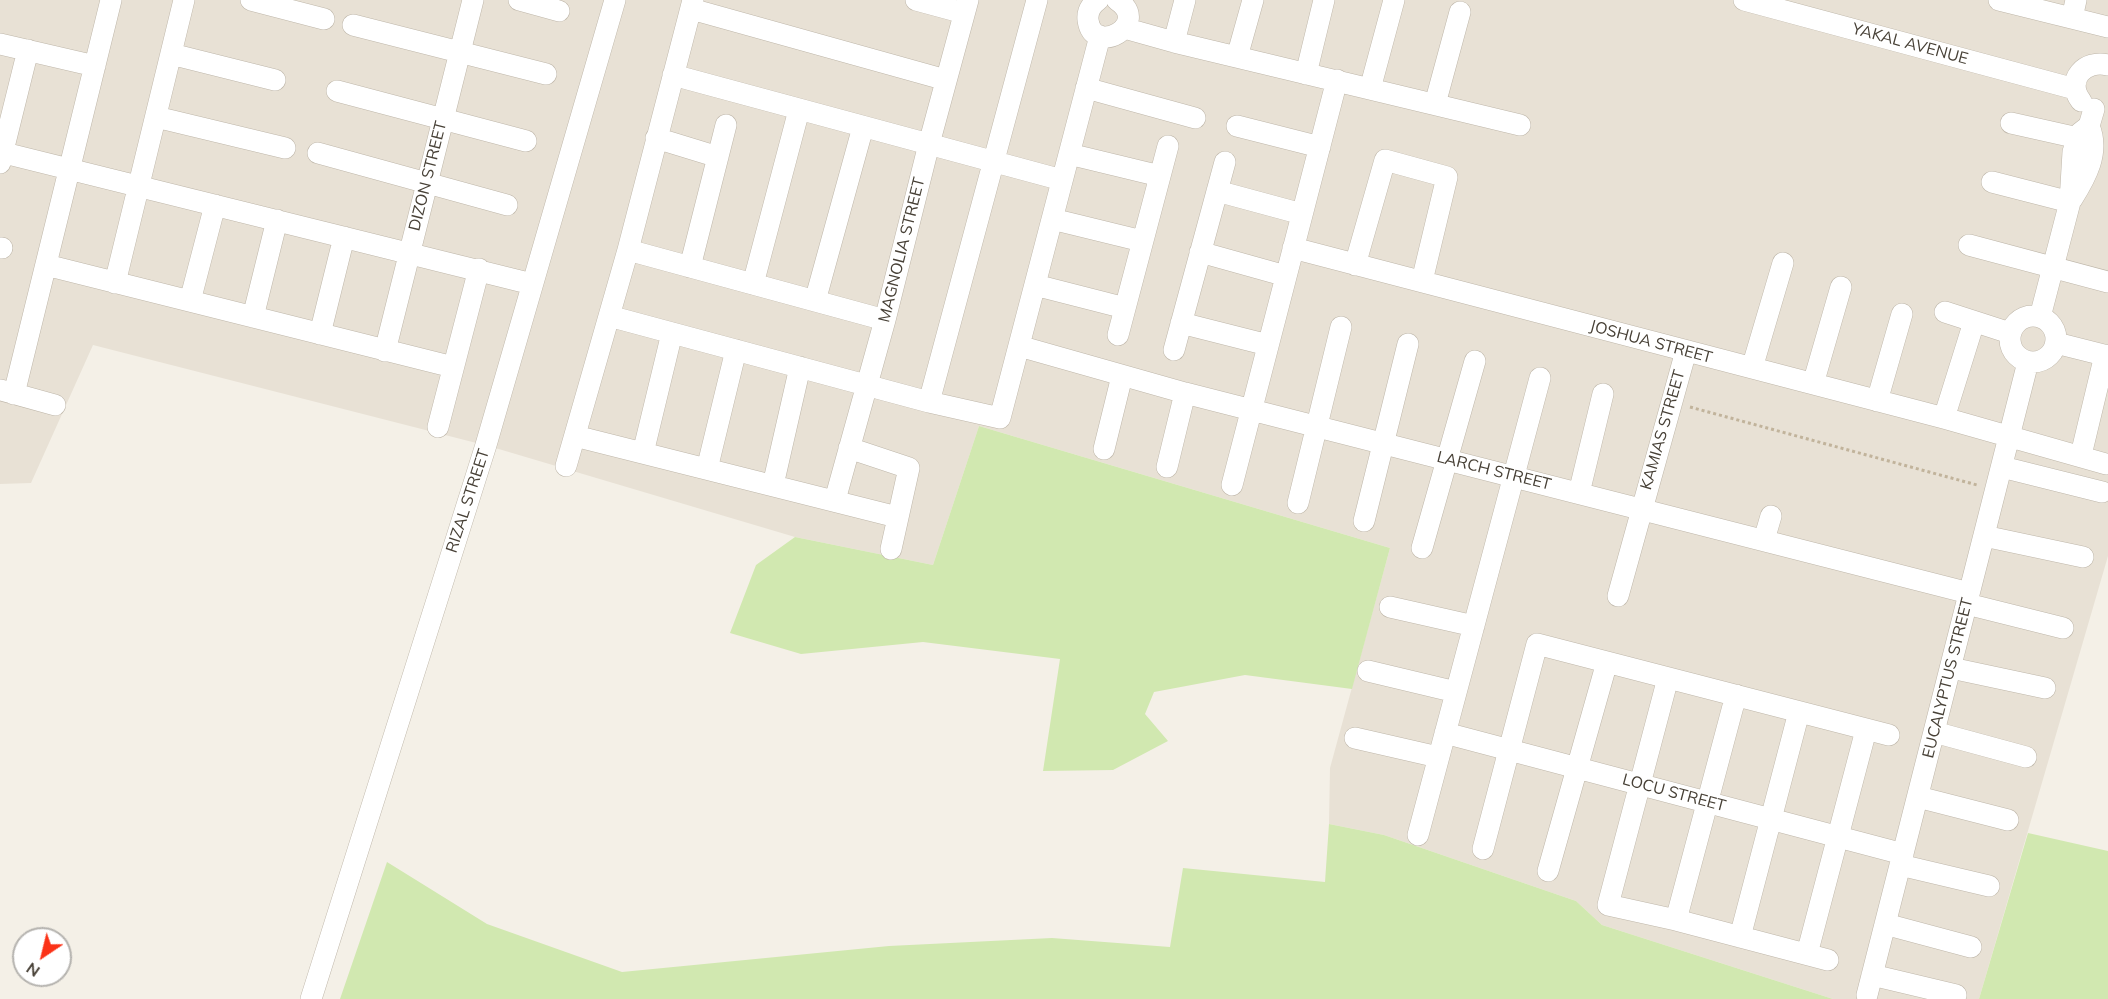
<!DOCTYPE html>
<style>
body{margin:0}
#map{position:relative;width:2108px;height:999px;overflow:hidden;background:#f4f0e7;font-family:Mulish,sans-serif}
canvas{display:block}
.north{position:absolute;left:12px;top:927px;width:60px;height:60px;box-sizing:border-box;background:#fff;border:2px solid #b5b3af;border-radius:50%;rotate:215deg;font-size:16px;font-weight:700;line-height:24px;text-align:center;color:#474036}
.north::after{content:'';display:block;margin:auto;width:21px;height:27px;background:#fb3217;clip-path:polygon(50% 0,100% 100%,50% 72%,0 100%)}
</style>
<div id="map">
<canvas width="2108" height="999"></canvas>
<div class="north">N</div>
</div>
<script>
const g = document.querySelector('canvas').getContext('2d');
g.lineJoin = 'round';
function fill(path, color) {
  g.fillStyle = color;
  g.fill(path, 'evenodd');
}
function strokePath(path, color, width, dash) {
  g.strokeStyle = color;
  g.lineWidth = width;
  g.lineCap = dash ? 'butt' : 'round';
  g.setLineDash(dash || []);
  g.stroke(path);
}
function label(font, color, halo, rows, align = 'center') {
  g.font = font + ' Mulish,sans-serif';
  g.lineWidth = 4.5;
  g.setLineDash([]);
  g.textBaseline = 'middle';
  g.strokeStyle = halo;
  g.fillStyle = color;
  for (const [text, x, y, turn = 0] of rows) {
    g.save();
    g.translate(x, y);
    g.rotate((+turn || 0) * Math.PI / 180);
    g.textAlign = isNaN(turn) ? turn : align;
    if (halo) g.strokeText(text, 0, 0);
    g.fillText(text, 0, 0);
    g.restore();
  }
}
fill(new Path2D(`
 M0,0H2108V556L1979,999H1833L1602,925L1576,901L1384,835L1329,824L1330,768L1390,548L979,426L933,565L795,537L492,447L93,345L31,483L0,484Z`), '#e8e1d5');
fill(new Path2D(`
 M979,426L1390,548L1352,689L1245,675L1154,692L1145,714L1168,741L1113,770L1043,771L1060,659L923,642L801,654L730,633L756,565L795,537L933,565Z
 M1329,824L1384,835L1576,901L1602,925L1833,999H340L387,862L487,924L622,972L889,946L1052,938L1170,947L1183,868L1325,882Z
 M2028,833L2108,851V999H1979Z`), '#d1e8b0');
const minor = new Path2D(`
 M251,0L324,19
 M519,0L559,11
 M916,0L964,13
 M1098,0C1091,5 1087,11 1088,20C1093,58 1153,24 1117,0
 M1744,0L2075,89
 M1999,0L2108,27
 M691,9L946,80
 M2072,18L2076,0
 M353,25L546,74
 M1124,28L1174,42L1520,125
 M1174,42L1185,0
 M0,44L95,66
 M171,54L275,80
 M1237,57L1253,0
 M1306,74L1324,0
 M673,75L1062,180
 M1086,88L1195,118
 M1370,89L1394,0
 M337,91L526,141
 M2081,101C2065,80 2085,59 2108,65
 M1435,104L1460,12
 M156,117L285,148
 M2011,123L2078,138
 M1237,126L1320,147
 M656,138L718,157
 M0,152L532,284
 M318,153L507,205
 M1069,154L1160,176
 M0,163L28,50
 M1992,182L2070,202
 M1217,191L1302,214
 M2072,199C2086,177 2100,152 2089,126
 M1052,219L1142,241
 M1969,245L2108,282
 M0,248H2
 M1293,248L1944,418L2106,464
 M628,250L885,320
 M1200,252L1286,276
 M46,265L453,367
 M1355,265L1385,160L1447,177L1422,281
 M690,267L726,125
 M115,283L184,0
 M753,284L799,110
 M1035,285L1125,308
 M190,301L215,205
 M815,301L863,127
 M1945,312L2010,333
 M2010 339a23 23 0 1 1 46 0a23 23 0 1 1-46 0Z
 M609,316L929,402L1000,418L1100,36
 M253,317L277,220
 M2040,317L2070,202L2073,152L2080,133L2089,126L2094,109
 M1181,323L1268,345
 M320,334L344,237
 M1118,335L1168,146
 M2056,343L2108,356
 M1019,346L1185,393L1969,593
 M1174,350L1225,162
 M385,351L473,0
 M1752,368L1783,263
 M1813,384L1841,287
 M1,390L55,405
 M14,394L111,0
 M1877,401L1902,314
 M929,402L1037,0
 M1944,418L1974,322
 M438,427L479,269
 M575,436L897,517
 M849,448L909,468L891,549
 M1104,449L1122,376
 M643,453L672,333
 M2081,455L2105,355
 M566,466L628,250L693,0
 M1167,467L1185,393
 M2002,467L2102,492
 M707,469L736,350
 M773,485L800,367
 M1232,485L1337,80
 M1579,493L1603,394
 M835,500L885,320L929,144L968,0
 M1298,503L1341,327
 M1364,521L1408,344
 M1984,536L2083,557
 M1764,540L1771,516
 M1422,548L1475,361
 M1618,596L1686,351
 M1967,604L2063,628
 M1390,607L1474,626
 M1951,668L2045,688
 M1368,671L1456,692
 M1668,678L1608,905L1676,920L1828,960
 M1934,732L2026,757
 M1445,733L1903,854
 M1355,738L1438,757
 M1918,797L2008,820
 M1418,835L1540,378
 M1483,849L1537,644L1889,735
 M1900,865L1989,886
 M1548,871L1607,662
 M1676,920L1736,695
 M1885,924L1971,947
 M1740,937L1799,712
 M1807,954L1866,730
 M1872,975L1956,995
 M1867,995L2028,362
 M311,999L486,445L615,0`);
strokePath(minor, '#bfb7aa', 22);
strokePath(new Path2D(`
 M1690,407L1977,485`), '#c1b39b', 3, [3, 3]);
strokePath(minor, '#fff', 21);
label('16px', '#474036', '#fff', [
 ["YAKAL AVENUE",1910,44,15],
 ["DIZON STREET",428,176,-76],
 ["MAGNOLIA STREET",902,250,-76],
 ["JOSHUA STREET",1651,342,15],
 ["KAMIAS STREET",1663,430,-74],
 ["LARCH STREET",1494,471,14],
 ["RIZAL STREET",468,501,-72],
 ["EUCALYPTUS STREET",1948,678,-76],
 ["LOCU STREET",1674,793,15]
]);
</script>
